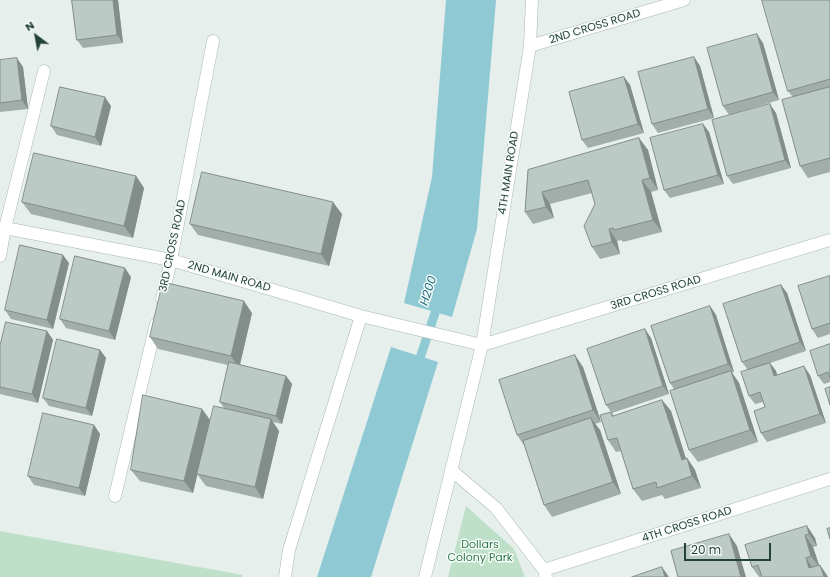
<!DOCTYPE html>
<style>
body{margin:0}
#map{position:relative;width:830px;height:577px;overflow:hidden;background:#e6efeb;font-family:Poppins,sans-serif}
canvas{display:block}
.north{position:absolute;left:16px;top:16px;width:40px;height:40px;-webkit-text-stroke:3px #f7fbf9;paint-order:stroke;rotate:328deg;font-size:11px;font-weight:700;line-height:16px;text-align:center;color:#24423a}
.north::after{content:'';display:block;margin:auto;width:14px;height:18px;background:#24423a;clip-path:polygon(50% 0,100% 100%,50% 72%,0 100%)}
.scale{position:absolute;left:684px;top:543px;width:87px;height:18px;box-sizing:border-box;border:2px solid #24423a;border-top:0;padding-left:5px;font-size:12px;line-height:14px;white-space:nowrap;color:#24423a;-webkit-text-stroke:3px #f7fbf9;paint-order:stroke}
</style>
<div id="map">
<canvas width="830" height="577"></canvas>
<div class="north">N</div>
<div class="scale">20 m</div>
</div>
<script>
const g = document.querySelector('canvas').getContext('2d');
g.lineJoin = 'round';
function fill(path, color) {
  g.fillStyle = color;
  g.fill(path, 'evenodd');
}
function strokePath(path, color, width, dash) {
  g.strokeStyle = color;
  g.lineWidth = width;
  g.lineCap = dash ? 'butt' : 'round';
  g.setLineDash(dash || []);
  g.stroke(path);
}
function label(font, color, halo, rows, align = 'center') {
  g.font = font + ' Poppins,sans-serif';
  g.lineWidth = 3;
  g.setLineDash([]);
  g.textBaseline = 'middle';
  g.strokeStyle = halo;
  g.fillStyle = color;
  for (const [text, x, y, turn = 0] of rows) {
    g.save();
    g.translate(x, y);
    g.rotate((+turn || 0) * Math.PI / 180);
    g.textAlign = isNaN(turn) ? turn : align;
    if (halo) g.strokeText(text, 0, 0);
    g.fillText(text, 0, 0);
    g.restore();
  }
}
fill(new Path2D(`
 M466,506L514,549L525,577H448Z
 M0,531L243,575L242,577H0Z`), '#bfe0c8');
fill(new Path2D(`
 M446,0H496L477,229L452,317L404,303L432,177Z
 M391,347L438,362L371,577H317Z`), '#8ec9d4');
strokePath(new Path2D(`
 M417,367L439,301`), '#8ec9d4', 9);
const minor = new Path2D(`
 M530,46L684,0
 M0,229L5,228L171,260L361,316L482,345L830,240
 M0,256L5,228L44,71
 M162,299L171,260L213,41
 M451,470L496,508L544,570L546,577
 M115,496L156,324
 M544,570L830,479
 M285,577L289,550L361,316
 M425,577L482,345L530,46L532,0`);
strokePath(minor, '#a8b8b2', 13);
strokePath(minor, '#fff', 12);
fill(new Path2D(`
 M72,0H118L123,43L83,48L77,40Z
 M830,0V172L808,178L800,166L793,97L788,91Z
 M763,43L779,100L729,115L723,106Z
 M694,57L700,66L714,118L658,133L652,124Z
 M0,60L23,67L28,109L0,112Z
 M624,77L630,85L644,133L588,148L582,140Z
 M111,106L101,146L57,135L51,126Z
 M776,113L791,168L733,184L727,176Z
 M703,124L709,132L724,184L670,198L664,190Z
 M639,138L648,150L658,190L651,192L662,232L623,242L621,240L617,241L620,254L600,259L592,247L595,204L592,193L550,204L554,218L533,224L525,212L528,170Z
 M136,176L144,188L133,238L31,214L22,202Z
 M342,214L329,266L198,235L190,224Z
 M69,263L53,329L11,319L5,310Z
 M830,276V334L818,338L812,329Z
 M131,277L115,340L66,328L60,319Z
 M781,285L787,293L806,351L770,363L776,371L777,375H810L826,423L767,442L761,433L765,407L763,402L755,404L749,396L748,370L742,362Z
 M710,306L716,315L734,372L732,373L739,383L758,442L698,462L689,450L674,389L670,383Z
 M252,313L240,365L286,376L292,384L282,424L273,422L279,431L263,499L206,486L197,474L224,408L220,402L228,365L158,349L150,337Z
 M47,331L53,340L38,403L0,394V346Z
 M651,338L669,394L612,413L614,416L662,400L671,411L686,459L687,458L695,470L701,488L665,499L662,495L642,501L633,489L621,451L616,452L608,440L611,412L606,405Z
 M830,344V382L824,384L818,376Z
 M100,350L106,358L92,416L49,406L43,398Z
 M583,367L601,422L595,424L600,430L621,494L552,517L544,505L525,447L517,435Z
 M202,409L210,420L193,493L140,481L131,470Z
 M94,425L100,434L85,496L34,485L28,476Z
 M807,526L815,538L817,546L813,547L819,565H820L828,577H759L752,567Z`), '#a1aea9');
fill(new Path2D(`
 M113,0H118L123,43L117,35Z
 M757,34L763,43L779,100L773,92Z
 M694,57L700,66L714,118L708,109Z
 M17,58L23,67L28,109L22,100Z
 M624,77L630,85L644,133L638,124Z
 M105,97L111,106L101,146L95,137Z
 M770,104L776,113L791,168L785,160Z
 M703,124L709,132L724,184L718,175Z
 M639,138L648,150L658,190L650,178Z
 M136,176L144,188L133,238L124,226Z
 M642,180L651,192L662,232L653,220Z
 M542,192L550,204L554,218L546,207Z
 M333,202L342,214L329,266L321,254Z
 M609,229L617,241L620,254L612,242Z
 M63,255L69,263L53,329L47,320Z
 M125,268L131,277L115,340L109,331Z
 M781,285L787,293L806,351L800,342Z
 M244,301L252,313L239,368L231,356Z
 M710,306L716,315L734,372L728,364Z
 M645,329L651,338L669,394L663,386Z
 M47,331L53,340L38,403L32,394Z
 M100,350L106,358L92,416L86,408Z
 M575,355L583,367L601,422L593,410Z
 M770,363L776,371L780,385L774,376Z
 M804,366L810,375L826,423L820,414Z
 M731,371L739,383L758,442L750,430Z
 M286,376L292,384L282,424L276,416Z
 M662,400L671,411L690,472L682,460Z
 M202,409L210,420L193,493L184,481Z
 M591,418L600,430L621,494L613,482Z
 M271,419L279,431L263,499L255,487Z
 M94,425L100,434L85,496L79,488Z
 M687,458L695,470L701,488L692,476Z
 M807,526L815,538L817,546L809,534Z
 M729,534L737,546L746,577H741Z
 M805,535L813,547L820,568L811,556Z
 M806,558L814,570L809,568Z
 M820,565L828,577H824Z
 M662,567L669,577H665Z`), '#838d89');
const building = new Path2D(`
 M72,0H113L117,35L77,40Z
 M762,0H830V79L788,91Z
 M757,34L773,92L723,106L707,48Z
 M694,57L708,109L652,124L638,72Z
 M17,58L22,100L0,103V60Z
 M624,77L638,124L582,140L569,92Z
 M60,87L105,97L95,137L51,126Z
 M830,87V158L800,166L782,100Z
 M770,104L785,160L727,176L712,120Z
 M703,124L718,175L664,190L650,138Z
 M639,138L650,178L642,180L653,220L614,230L613,228L609,229L612,242L592,247L584,226L595,204L588,180L542,192L546,207L525,212L528,170Z
 M34,153L136,176L124,226L22,202Z
 M202,172L333,202L321,254L190,224Z
 M20,245L63,255L47,320L5,310Z
 M75,256L125,268L109,331L60,319Z
 M830,276V323L812,329L798,286Z
 M163,282L244,301L231,356L150,337Z
 M781,285L800,342L742,362L723,304Z
 M710,306L728,364L670,383L651,326Z
 M6,322L47,331L32,394L0,387V346Z
 M645,329L663,386L606,405L587,349Z
 M57,339L100,350L86,408L43,398Z
 M830,344V378L828,372L818,376L810,351Z
 M575,355L593,410L517,435L499,380Z
 M229,362L286,376L276,416L220,402Z
 M770,363L774,376L804,366L820,414L761,433L754,411L765,407L760,392L749,396L741,372Z
 M731,371L750,430L689,450L670,391Z
 M830,387V405L825,389Z
 M143,395L202,409L184,481L131,470Z
 M662,400L682,460L687,458L692,476L657,488L656,482L633,489L617,438L608,440L600,415L611,412L612,416Z
 M214,406L271,419L255,487L197,474Z
 M43,413L94,425L79,488L28,476Z
 M591,418L613,482L544,505L523,441Z
 M807,526L809,534L805,535L811,556L806,558L809,568L820,565L824,577H762L758,565L752,567L745,545Z
 M830,528V539L827,529Z
 M729,534L741,577H678L671,551Z
 M662,567L665,577H632Z`);
fill(building, '#bbcac4');
strokePath(building, '#838d89', 1);
label('11px', '#24423a', '#f7fbf9', [
 ["2ND CROSS ROAD",595,27,-17],
 ["4TH MAIN ROAD",509,173,-81],
 ["3RD CROSS ROAD",173,246,-78],
 ["2ND MAIN ROAD",229,277,16],
 ["3RD CROSS ROAD",656,293,-17],
 ["4TH CROSS ROAD",687,525,-18]
]);
label('11px', '#2d7a4b', '#f7fbf9', [
 ["Dollars",480,545],
 ["Colony Park",480,558]
]);
label('italic 12px', '#1c6f80', '#f7fbf9', [
 ["H200",429,291,-72]
]);
</script>
